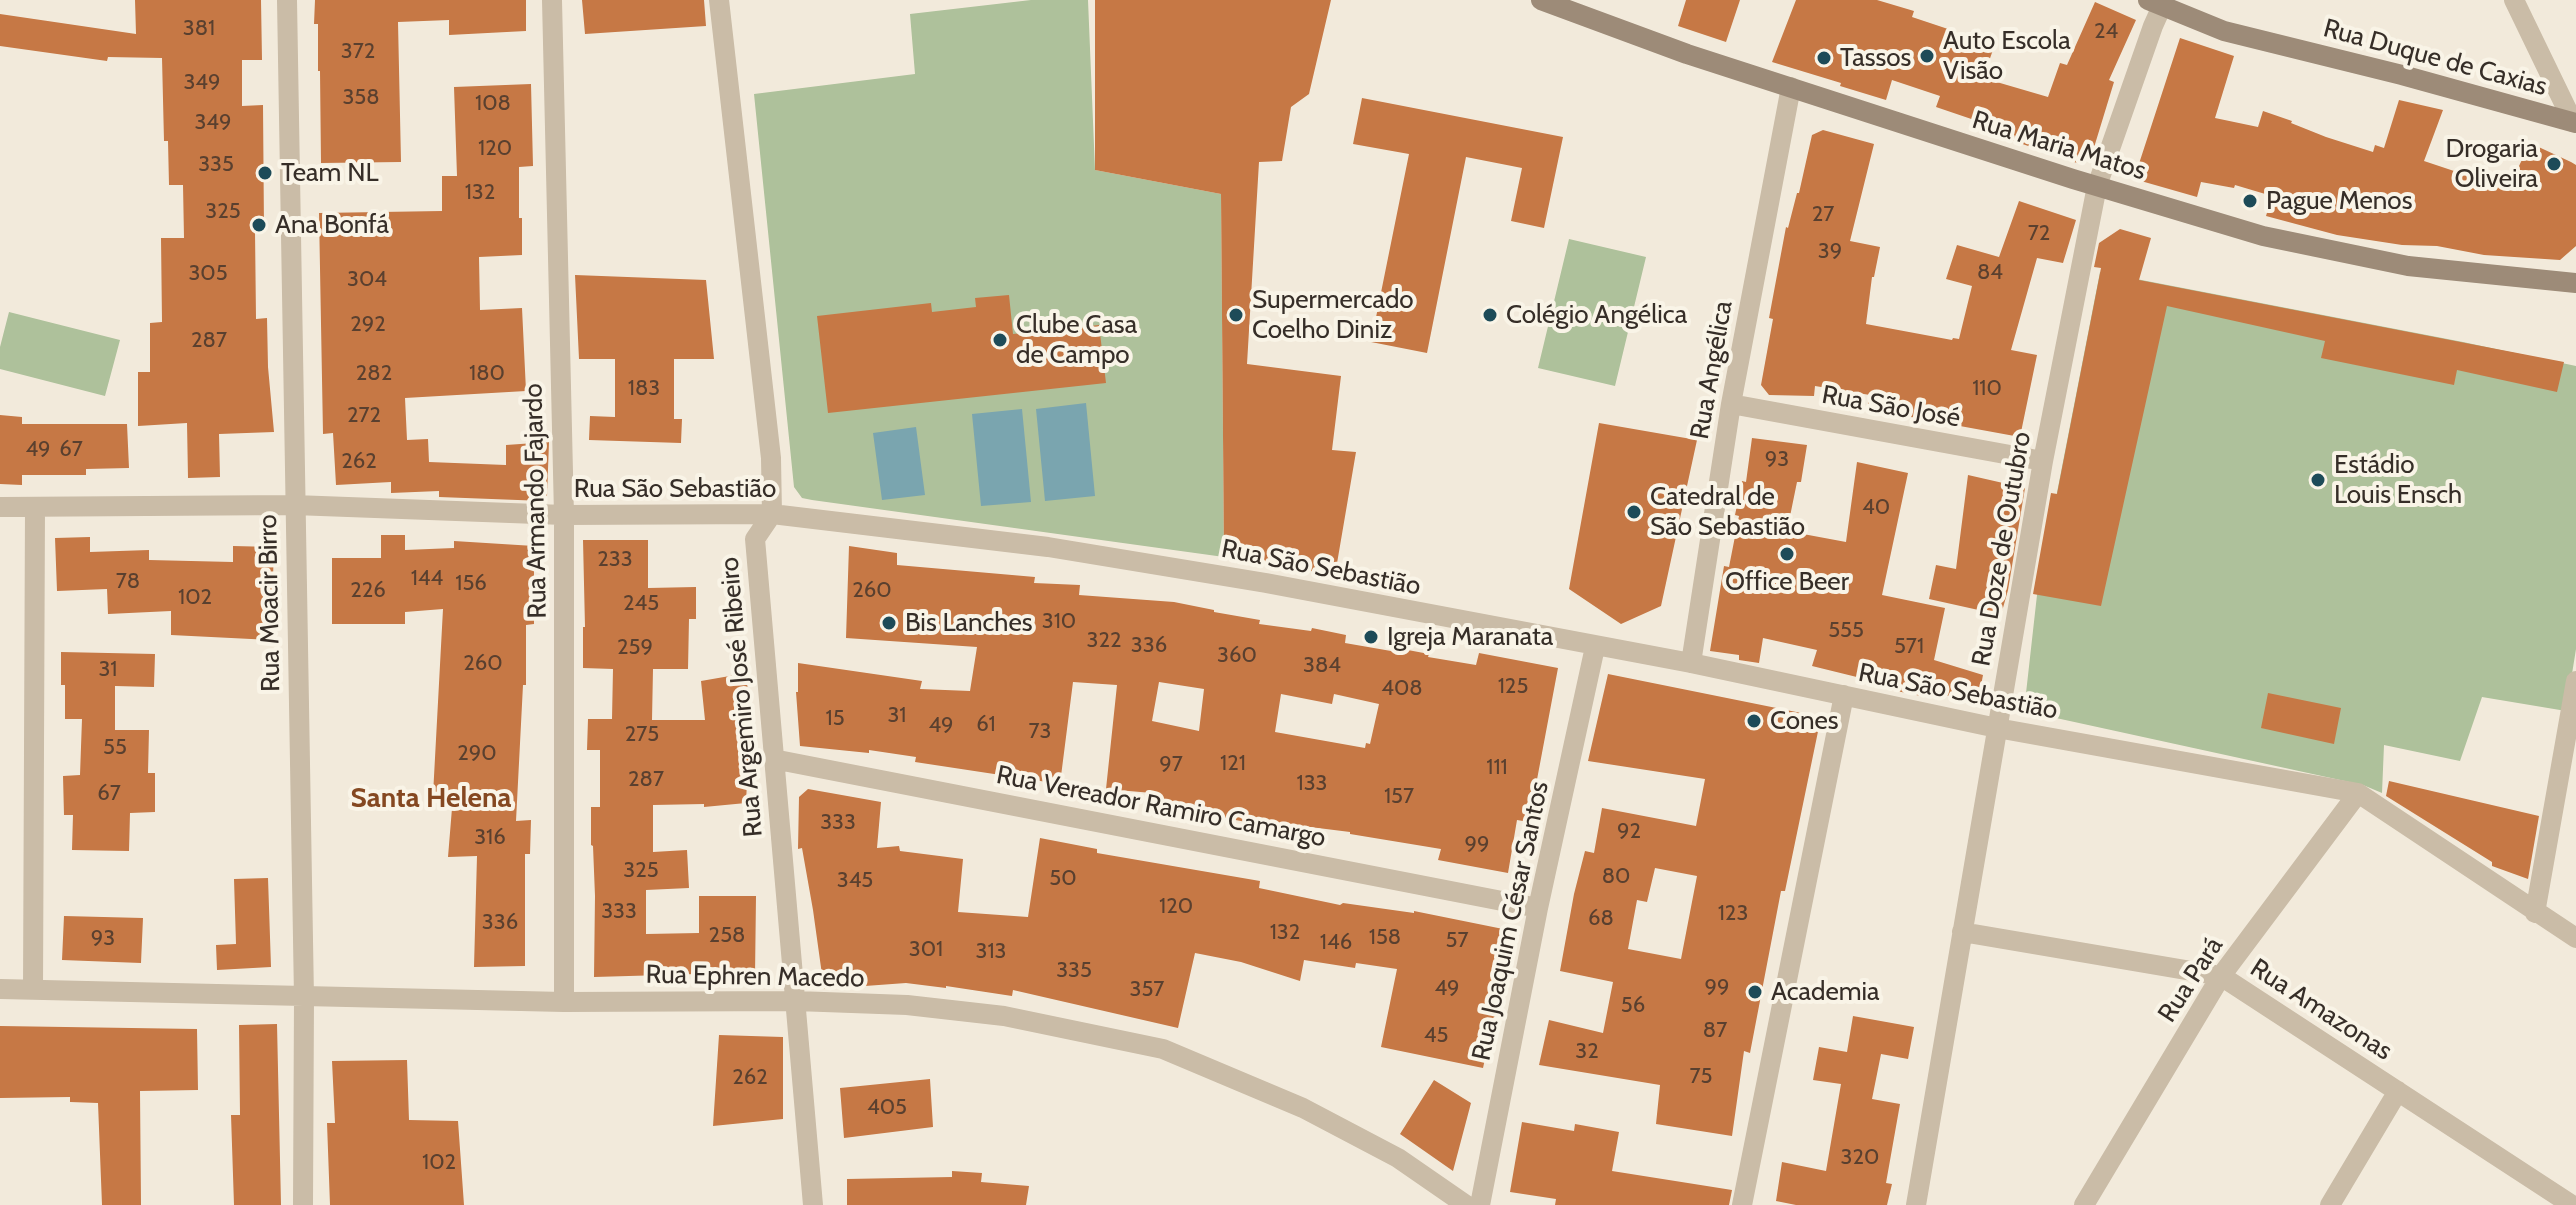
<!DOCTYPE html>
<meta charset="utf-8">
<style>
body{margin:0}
canvas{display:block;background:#f2eadb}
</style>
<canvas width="2576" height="1205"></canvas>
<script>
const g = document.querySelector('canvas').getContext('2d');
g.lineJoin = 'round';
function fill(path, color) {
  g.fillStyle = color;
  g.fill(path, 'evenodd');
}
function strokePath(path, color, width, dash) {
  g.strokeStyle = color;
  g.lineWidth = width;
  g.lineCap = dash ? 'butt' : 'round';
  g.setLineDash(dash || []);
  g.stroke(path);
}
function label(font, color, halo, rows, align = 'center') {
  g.font = font + ' Cabin,sans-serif';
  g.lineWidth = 8;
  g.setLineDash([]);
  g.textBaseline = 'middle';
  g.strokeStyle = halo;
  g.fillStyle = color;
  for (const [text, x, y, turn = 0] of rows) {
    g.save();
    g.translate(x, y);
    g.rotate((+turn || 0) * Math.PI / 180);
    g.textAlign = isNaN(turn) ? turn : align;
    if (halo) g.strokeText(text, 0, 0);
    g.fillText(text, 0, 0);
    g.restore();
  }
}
fill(new Path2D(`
 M1031,0H1088L1095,170L1221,194L1224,557L812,500L802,498L794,487L754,94L915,74L910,14Z
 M1569,239L1646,257L1615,386L1538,368Z
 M2100,272L2463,342L2576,366V649L2566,711L2482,697L2460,761L2384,745L2382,793L2363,785L2024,711L2037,595Z
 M9,312L120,340L105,396L0,369V347Z`), '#aec19b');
fill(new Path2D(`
 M1086,403L1095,496L1045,501L1036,409Z
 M1022,409L1031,502L981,506L972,414Z
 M916,427L925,495L882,500L873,433Z`), '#7aa5af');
fill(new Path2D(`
 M135,0H261L262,60H242V106L263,105L264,230L255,231L256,319L267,318L268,367L274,432L219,434L220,477L188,478L187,423L138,426V372H150V323L162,322L161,238H184L183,185H169L168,141H164L162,58L108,57L107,61L0,46V14L136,34Z
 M315,0H526V31L449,35V20L398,22L401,162L321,163L320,71H318V24H314Z
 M582,0H704L706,26L585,34Z
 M1095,0H1331L1309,94L1291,107L1282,161L1259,162L1247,364L1341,376L1332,450L1356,452L1335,575L1224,557L1221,194L1095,170Z
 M1686,0H1740L1726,42L1678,26Z
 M1796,0H1877L1914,11L1912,17L1957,32L1956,35L1994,47L1983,78L2048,97L2060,63L2067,65L2095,2L2136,20L2109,80L2114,82L2092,154L2080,164L1988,132L1989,125L1936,107L1940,96L1892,80L1886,100L1840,86L1841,83L1772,62Z
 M2180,38L2234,56L2215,118L2258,127L2263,111L2292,121L2291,123L2326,137L2373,152L2375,145L2384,148L2399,100L2443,110L2424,161L2508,189L2530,143L2571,162L2576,165V246L2560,260L2484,255L2437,246L2402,245L2337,235L2266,216L2272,196L2235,185L2234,188L2201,182L2197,197L2134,179Z
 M531,84L533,166L519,167V218H522V255L479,257L480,310L522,308L526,391L405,398L407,440L428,439L429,462L506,465V445L549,442L547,496L544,501L439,497V491L391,493V482L336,485L333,433L323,434L319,213L442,211V176H457L454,87Z
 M1362,98L1563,137L1544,228L1511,221L1522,168L1466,157L1427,353L1371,342L1409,154L1353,144Z
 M1823,130L1874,144L1850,241L1880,247L1874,277H1872L1866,324L1952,340L1953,338L1959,339L1972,286L1946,279L1957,245L1999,257L2019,201L2076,220L2063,263L2037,258L2011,350L2037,355L2020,437L1867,409L1870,395L1815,386L1814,396L1769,395L1761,385L1773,319L1769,318L1786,227L1788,228L1797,193H1799L1812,135Z
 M2120,229L2151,238L2139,280L2564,362L2557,392L2457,370L2454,385L2321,358L2325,341L2167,306L2101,606L2033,594L2051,493L2057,494L2101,268L2094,267L2099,243Z
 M575,275L706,280L714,359H674V419H682L681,443L589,440L590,416L615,417V359H579Z
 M1009,295L1013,334L1099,325L1106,383L828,413L817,316L931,303L932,312L976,307L975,298Z
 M0,415L22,417V424H127L129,468L86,469V475H22V485L0,484Z
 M1599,423L1697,440L1661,606L1621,624L1569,589Z
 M1752,438L1807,445L1801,482H1797L1787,531L1846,542L1857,462L1908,473L1882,595L1945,608L1934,660L1983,675L1978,701L1927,692L1926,697L1872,686L1873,681L1812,666L1817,650L1763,638L1759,663L1739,660V655L1710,651L1724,566L1729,567L1739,516L1735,515L1742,481L1746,482Z
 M1968,475L2025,488L2008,590L2001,615L1929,599L1936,565L1956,569Z
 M381,535H405V550L454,548V541L534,546V624L526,625V685H523L516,821L531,820L530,854H525V966L474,967L477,856L448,857L453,796L433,795L443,609L405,612V624H332V558H381Z
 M90,537V552L149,550V560L233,562V546L274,547L271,640L171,635V611L108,614L107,589L57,591L55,538Z
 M583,540H648V588L696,587V619H689L688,669H653L652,720H705L701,681L747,673L749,738L746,803L704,807V804L653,805V852L687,850L689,888L646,890V934L699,933V896H756L755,976L698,977V974L594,977L595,896L593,846L591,845V807H600V750H587L588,719H612L613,669L583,668V627H585Z
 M849,546L897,553V565L1035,577L1034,583L1080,585L1079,595L1174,602L1214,610V612L1260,620L1259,624L1311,631L1312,628L1346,635L1345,643L1391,651L1392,647L1429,654L1428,657L1476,665L1479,653L1558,668L1529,822L1517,820L1508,873L1438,860L1441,849L1350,834V832L1262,821V825L1188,811L1189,806L1151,800L1152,793L1106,789L1117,685L1073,682L1060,784L915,762L916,757L869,750V753L800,746L796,692H798V663L922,681L920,689L970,691L977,647L846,638ZM1159,682L1204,689L1199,731L1152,721ZM1281,694L1332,704L1334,694L1379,704L1370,744L1366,743L1365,748L1275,732Z
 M61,652L155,654L154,687L115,686V730H149L148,773H155V812L130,813L129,851L72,850L73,815H64L63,776L80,775L82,719H65V685H61Z
 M1608,674L1821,717L1785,891H1781L1750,1053L1744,1051L1732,1136L1656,1124L1660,1085L1539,1065L1549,1020L1603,1033L1613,982L1560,971L1574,894L1585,851L1594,853L1602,808L1696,826L1705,779L1588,761ZM1655,868L1697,876L1681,959L1628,949L1637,900L1647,902Z
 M2268,693L2341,708L2334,744L2261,728Z
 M2389,781L2539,816L2528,879L2492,866V862L2386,796Z
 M808,789L881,802L877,848L899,846L900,851L963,859L958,912L1028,917L1040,838L1097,849V853L1260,881L1259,888L1340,905L1343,903L1414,913V911L1508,930L1498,977L1503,978L1483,1068L1381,1047L1397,969L1356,963L1355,968L1304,960L1300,981L1241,962L1195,953L1178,1028L1013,990L1012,996L946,986V988L906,983L824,989L813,910L802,848L798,849L799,797Z
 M268,878L271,967L217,970L216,945L236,944L234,879Z
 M64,916L143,918L141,963L62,960Z
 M1853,1016L1914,1027L1908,1059L1881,1054L1872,1099L1900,1104L1886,1183L1892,1184L1887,1205H1796L1776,1201L1782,1162L1826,1171L1841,1084L1813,1080L1819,1047L1847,1052Z
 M277,1024L281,1205H234L231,1115H240L239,1025Z
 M0,1026L197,1029L198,1090L140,1091L141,1205H102L98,1103L70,1102V1097L0,1098Z
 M719,1035L783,1037V1119L713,1126Z
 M407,1060L409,1120L458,1121L464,1205H330L327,1123H335L332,1061Z
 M930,1079L933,1127L844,1138L840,1088Z
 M1434,1080L1471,1103L1453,1171L1400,1134Z
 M1522,1122L1574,1131L1575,1124L1619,1132L1612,1171L1732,1190L1729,1205H1555L1556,1199L1510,1192Z
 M952,1171L982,1173L981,1182L1029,1186L1026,1205H847V1179L952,1177Z`), '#c67845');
strokePath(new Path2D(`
 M287,0L304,997L303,1205
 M552,0L564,515V1002
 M719,0L771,458L772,514L755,539L813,1205
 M2514,0L2573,122
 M1731,404L2043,461
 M0,507L294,505L564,515L772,514L1048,547L1266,583L1691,663L1997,728L2358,793L2576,938
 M1691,663L1731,404L1791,87
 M773,759L1538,908
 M2535,913L2576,681
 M1962,932L2221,976L2572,1205
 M0,989L564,1002L796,1001L907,1005L1004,1016L1163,1049L1303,1108L1398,1158L1466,1205
 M33,989L35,507
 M1480,1205L1538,908L1595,647
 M1742,1205L1844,695
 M1916,1205L2043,461L2097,186L2153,26L2162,6
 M2084,1205L2221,976L2358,793
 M2330,1205L2398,1091`), '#cabca7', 20);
strokePath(new Path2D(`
 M1541,0L1687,54L2073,179L2263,236L2408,266L2576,283
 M2148,0L2224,31L2402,75L2576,123`), '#9d8b78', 20);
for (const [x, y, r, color] of [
 [1927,56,8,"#1d4b58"],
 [1824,58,8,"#1d4b58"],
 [2554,164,8,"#1d4b58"],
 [265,173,8,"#1d4b58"],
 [2250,201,8,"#1d4b58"],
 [259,225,8,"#1d4b58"],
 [1236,315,8,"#1d4b58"],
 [1490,315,8,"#1d4b58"],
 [1000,340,8,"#1d4b58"],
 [2318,480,8,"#1d4b58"],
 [1634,512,8,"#1d4b58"],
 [1787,554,8,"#1d4b58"],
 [889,623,8,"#1d4b58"],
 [1371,637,8,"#1d4b58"],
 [1754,721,8,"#1d4b58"],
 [1755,992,8,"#1d4b58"]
]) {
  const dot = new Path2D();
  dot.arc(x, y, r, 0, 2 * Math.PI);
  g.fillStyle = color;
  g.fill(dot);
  strokePath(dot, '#f9f4e7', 3);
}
label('22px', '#5a402f', null, [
 ["381",199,29],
 ["24",2106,32],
 ["372",358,52],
 ["349",202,83],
 ["358",361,98],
 ["108",493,104],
 ["349",213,123],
 ["120",495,149],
 ["335",216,165],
 ["132",480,193],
 ["325",223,212],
 ["27",1823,215],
 ["72",2039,234],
 ["39",1830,252],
 ["84",1990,273],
 ["305",208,274],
 ["304",367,280],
 ["292",368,325],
 ["287",209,341],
 ["282",374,374],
 ["180",487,374],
 ["183",644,389],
 ["110",1987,389],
 ["272",364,416],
 ["49",38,450],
 ["67",71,450],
 ["93",1777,460],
 ["262",359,462],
 ["40",1876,508],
 ["233",615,560],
 ["144",427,579],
 ["78",128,582],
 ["156",471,584],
 ["226",368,591],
 ["260",872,591],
 ["102",195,598],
 ["245",641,604],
 ["310",1059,622],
 ["555",1846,631],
 ["322",1104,641],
 ["336",1149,646],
 ["571",1909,647],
 ["259",635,648],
 ["360",1237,656],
 ["260",483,664],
 ["384",1322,666],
 ["31",108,670],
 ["125",1513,687],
 ["408",1402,689],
 ["31",897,716],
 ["15",835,719],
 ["61",986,725],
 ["49",941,726],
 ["73",1040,732],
 ["275",642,735],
 ["55",115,748],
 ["290",477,754],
 ["121",1233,764],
 ["97",1171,765],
 ["111",1497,768],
 ["287",646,780],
 ["133",1312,784],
 ["67",109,794],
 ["157",1399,797],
 ["333",838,823],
 ["92",1629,832],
 ["316",490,838],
 ["99",1477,845],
 ["325",641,871],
 ["80",1616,877],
 ["50",1063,879],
 ["345",855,881],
 ["120",1176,907],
 ["333",619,912],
 ["123",1733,914],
 ["68",1601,919],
 ["336",500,923],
 ["132",1285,933],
 ["258",727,936],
 ["158",1385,938],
 ["93",103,939],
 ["57",1457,941],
 ["146",1336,943],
 ["301",926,950],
 ["313",991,952],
 ["335",1074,971],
 ["99",1717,988],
 ["49",1447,989],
 ["357",1147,990],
 ["56",1633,1006],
 ["87",1715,1031],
 ["45",1436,1036],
 ["32",1587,1052],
 ["75",1701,1077],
 ["262",750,1078],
 ["405",887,1108],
 ["320",1860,1158],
 ["102",439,1163]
]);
label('26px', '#362e28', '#f9f4e7', [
 ["Auto Escola",1943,41],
 ["Visão",1943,71],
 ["Tassos",1840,58],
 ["Drogaria",2538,149,"right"],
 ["Oliveira",2538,179,"right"],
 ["Team NL",281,173],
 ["Pague Menos",2266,201],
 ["Ana Bonfá",275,225],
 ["Supermercado",1252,300],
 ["Coelho Diniz",1252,330],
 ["Colégio Angélica",1506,315],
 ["Clube Casa",1016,325],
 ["de Campo",1016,355],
 ["Estádio",2334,465],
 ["Louis Ensch",2334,495],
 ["Catedral de",1650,497],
 ["São Sebastião",1650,527],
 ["Office Beer",1787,582,"center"],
 ["Bis Lanches",905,623],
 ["Igreja Maranata",1387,637],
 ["Cones",1770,721],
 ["Academia",1771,992]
], 'left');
label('26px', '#362e28', '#f9f4e7', [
 ["Rua Duque de Caxias",2435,58,15],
 ["Rua Maria Matos",2059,146,17],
 ["Rua Angélica",1712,370,-80],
 ["Rua São José",1891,407,10],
 ["Rua São Sebastião",675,489],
 ["Rua Armando Fajardo",536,501,-91],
 ["Rua Doze de Outubro",2002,549,-80],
 ["Rua São Sebastião",1321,568,11],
 ["Rua Moacir Birro",270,603,-91],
 ["Rua São Sebastião",1958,692,11],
 ["Rua Argemiro José Ribeiro",742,697,-95],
 ["Rua Vereador Ramiro Camargo",1161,807,11],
 ["Rua Joaquim César Santos",1511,921,-78],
 ["Rua Ephren Macedo",755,977,1],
 ["Rua Pará",2191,980,-57],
 ["Rua Amazonas",2321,1010,33]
]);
label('bold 28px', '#854821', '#f9f4e7', [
 ["Santa Helena",431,799]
]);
</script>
